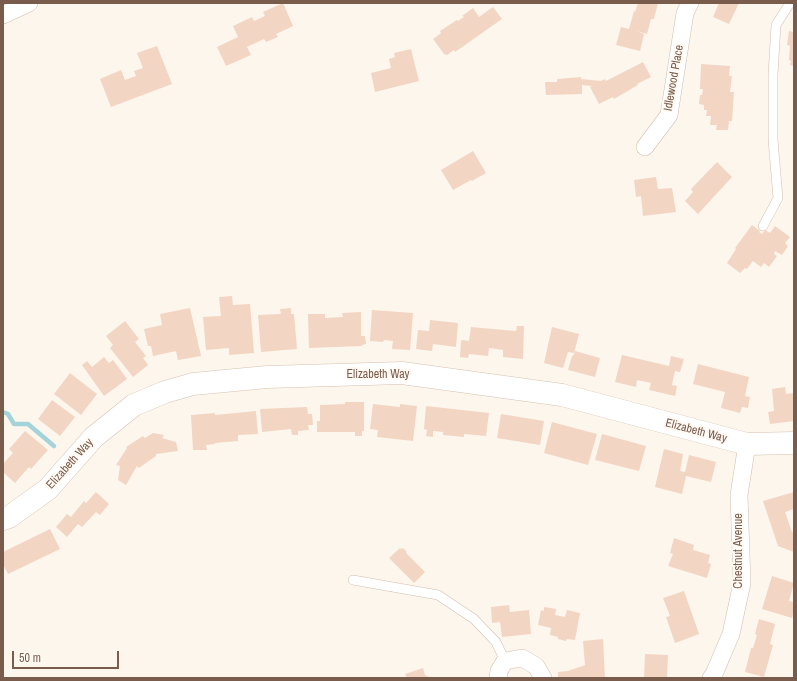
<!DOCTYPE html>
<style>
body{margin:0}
#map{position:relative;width:797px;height:681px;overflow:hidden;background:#fdf6ec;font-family:"Archivo Narrow",sans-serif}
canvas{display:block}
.frame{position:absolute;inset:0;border:4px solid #7a5c4d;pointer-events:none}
.scale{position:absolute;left:12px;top:651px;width:107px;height:18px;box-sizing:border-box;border:2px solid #7a5c4d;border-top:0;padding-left:5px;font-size:12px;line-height:14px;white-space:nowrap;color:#7a5c4d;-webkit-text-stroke:3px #fffaf3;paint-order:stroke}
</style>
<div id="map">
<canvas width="797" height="681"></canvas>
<div class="frame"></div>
<div class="scale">50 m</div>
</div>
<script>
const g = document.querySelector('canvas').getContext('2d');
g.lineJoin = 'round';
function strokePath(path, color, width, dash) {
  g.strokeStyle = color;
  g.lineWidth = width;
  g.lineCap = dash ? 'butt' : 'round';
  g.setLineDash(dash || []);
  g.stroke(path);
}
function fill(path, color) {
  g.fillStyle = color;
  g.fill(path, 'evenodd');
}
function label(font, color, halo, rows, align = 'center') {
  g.font = font + ' "Archivo Narrow",sans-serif';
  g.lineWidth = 4;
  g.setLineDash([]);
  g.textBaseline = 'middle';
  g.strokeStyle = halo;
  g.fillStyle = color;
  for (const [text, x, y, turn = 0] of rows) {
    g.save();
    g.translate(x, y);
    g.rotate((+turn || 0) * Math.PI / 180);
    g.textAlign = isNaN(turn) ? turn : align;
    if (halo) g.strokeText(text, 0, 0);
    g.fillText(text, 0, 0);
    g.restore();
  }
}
strokePath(new Path2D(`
 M3,412L8,414L14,424H28L54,446`), '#a5d3da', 4.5);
fill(new Path2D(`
 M283,3L293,26L276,34L278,37L266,42L264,39L247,47L251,55L226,66L217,47L238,37L233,26L252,17L254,21L265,16L263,12Z
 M638,3H658L654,19H651L647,34L636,31L644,34L640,51L616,45L621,27L629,29L634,11L635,12Z
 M719,3H739L729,24L713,17Z
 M493,7L502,19L455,52L454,50L447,55L444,54L433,39L441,33L440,31L457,20L458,21L464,17L462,16L473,8L479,17Z
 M789,31L794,32V66L790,65L791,61L789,60L790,46L787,45Z
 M157,46L172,84L111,107L100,79L121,70L125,80L136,76L134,71L143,68L137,53Z
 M411,49L419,81L375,92L371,73L391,68L389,59L395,57L394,53Z
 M643,62L651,77L637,84L638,85L614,99L613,97L599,104L590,87L592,86L582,85V94L546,95L545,82H557V79L581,77V79L601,81L605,79L606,81Z
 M701,64L730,66L729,76H732L730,92H734L732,121H729L728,130H716L717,125H710L711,116H706L707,110H704V105L699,104L700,95H702L703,89H700Z
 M473,151L486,173L472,181L471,180L453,190L441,170Z
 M717,162L732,177L698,214L685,201L693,192L691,189Z
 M656,177L658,189L672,188L676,212L643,216L641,196L636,197L634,180Z
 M752,225L760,231L759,232L762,234L765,230L770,233L775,226L790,237L785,243L788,246L782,255L775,251L774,254L777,256L769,267L764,263L761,267L753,261L747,269L745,268L740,273L727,263L736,249L735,248Z
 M232,296L233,305L250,304L254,353L229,355V348L206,350L203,317L221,316L219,297Z
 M190,308L201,356L178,360L176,351L153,356L151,346H148L144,329L162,325L160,314Z
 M291,308V314H294L297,349L261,352L258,315L281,314L280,309Z
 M372,310L413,313L410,350L392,349L393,341L384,340L383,342L370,341Z
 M361,312V336H365L366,344L362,345V346L309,348L308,314H325V318L343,317L342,313Z
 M430,320L458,323L456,347L433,344L432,351L416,349L418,330L429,331Z
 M125,321L139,339L135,342L146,356L143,358L148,365L133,377L110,348L113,345L106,336Z
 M517,326H524L523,359L503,357V350L489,348L488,356L469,354L468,358L460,357L461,340L469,341L471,327L516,331Z
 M552,327L579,334L574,353L568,352L563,368L544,363Z
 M575,351L600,358L595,377L568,370L572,356H573Z
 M622,355L669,366L671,356L684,359L680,372L675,371L672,385L677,386L675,396L649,390L651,383L637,380L636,387L615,382Z
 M104,357L109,363L113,360L127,379L104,396L82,365L87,361L92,367Z
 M698,364L749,377L745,396L750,397L748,408L742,407L740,413L721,408L725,392L693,384Z
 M70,373L97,394L81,415L54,394Z
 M785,387L786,394L794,393V421L770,424L768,412L774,411L772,389Z
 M52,400L75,417L60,436L38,419Z
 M345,402H364V431H362V436H355V432H317V421H320V405L345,404Z
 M373,404L400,407V404L417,406L413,441L377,437L378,430L370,429Z
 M426,406L489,413L486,436L464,434V437L443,435V432L433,431V437L426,436L427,430L424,429Z
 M307,407L308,414H312L313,425H308L309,430L298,431V435H292L291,429L262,432L260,409Z
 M256,411L258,434L238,435V441L215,443V444L206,445L207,450H193L191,415L215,413V415Z
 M501,414L544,421L540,445L497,438Z
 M552,422L597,434L588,465L544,453Z
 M25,431L48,450L31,469L29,467L15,483L3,472V464L13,453L9,449Z
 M153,433L164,435L162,438L176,442L178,451L156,454V456L139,468L137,466L126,485L118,480L120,466L116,465L127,448L126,447L143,436L145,438Z
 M602,434L646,446L639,471L595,460Z
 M664,449L683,454L680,471L685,472L689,455L716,462L711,482L686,476L682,494L655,487Z
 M96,492L109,504L100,515L96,512L82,527L78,524L67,537L56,527L67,514L71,517L84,501L86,503Z
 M794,492V509L785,512L792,532L794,533V552L778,546L763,501Z
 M50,529L60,549L8,574L3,564V552Z
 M674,538L694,545L693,550L710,555L708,563L711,564L707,578L668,566L673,554L670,553Z
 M400,548L401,549L403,548L407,552L406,553L425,572L414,583L389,558Z
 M772,576L794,583L789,601L794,602V611L792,618L762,609Z
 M684,591L699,634L675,643L666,617L670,616L663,598Z
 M509,605L510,612L529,610L531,634L502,637L500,622L492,623L491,607Z
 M544,607L556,609L555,615L565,617L567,610L580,613L575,640L567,639L566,641L558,639V637L550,635L551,628L538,625L541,610L544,611Z
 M759,619L775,624L770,644L773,645L764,677L745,672L751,648H753L757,635L755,634Z
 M603,639L605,678H558V672L568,671L585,665L583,641Z
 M645,654L668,655L667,678H644Z
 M423,668L425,675L432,678H407L405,674Z`), '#f3d5c3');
const lane = new Path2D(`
 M763,226L778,198L773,140V75L776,25L790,3
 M353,580L438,595L474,619L496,642L505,661`);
const street = new Path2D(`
 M3,15L29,3
 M645,147L669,115L685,13L690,3
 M498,678L499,671L505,661L522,658L536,666L543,678
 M711,678L714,674L731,634L742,583L739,495L747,444`);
const secondary = new Path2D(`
 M3,519L9,517L48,489L94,437L134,405L165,392L193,384L267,377L402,373L562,395L747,444L794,443`);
strokePath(lane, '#d1beb0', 10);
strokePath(street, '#d1beb0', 18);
strokePath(secondary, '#d6c0b0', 23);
strokePath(lane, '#fff', 9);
strokePath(street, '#fff', 17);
strokePath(secondary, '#fff', 22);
label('12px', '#7a5c4d', '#fffaf3', [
 ["Idlewood Place",674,78,-80],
 ["Elizabeth Way",378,375],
 ["Elizabeth Way",696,431,15],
 ["Elizabeth Way",70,464,-48],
 ["Chestnut Avenue",739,551,-90]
]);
</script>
